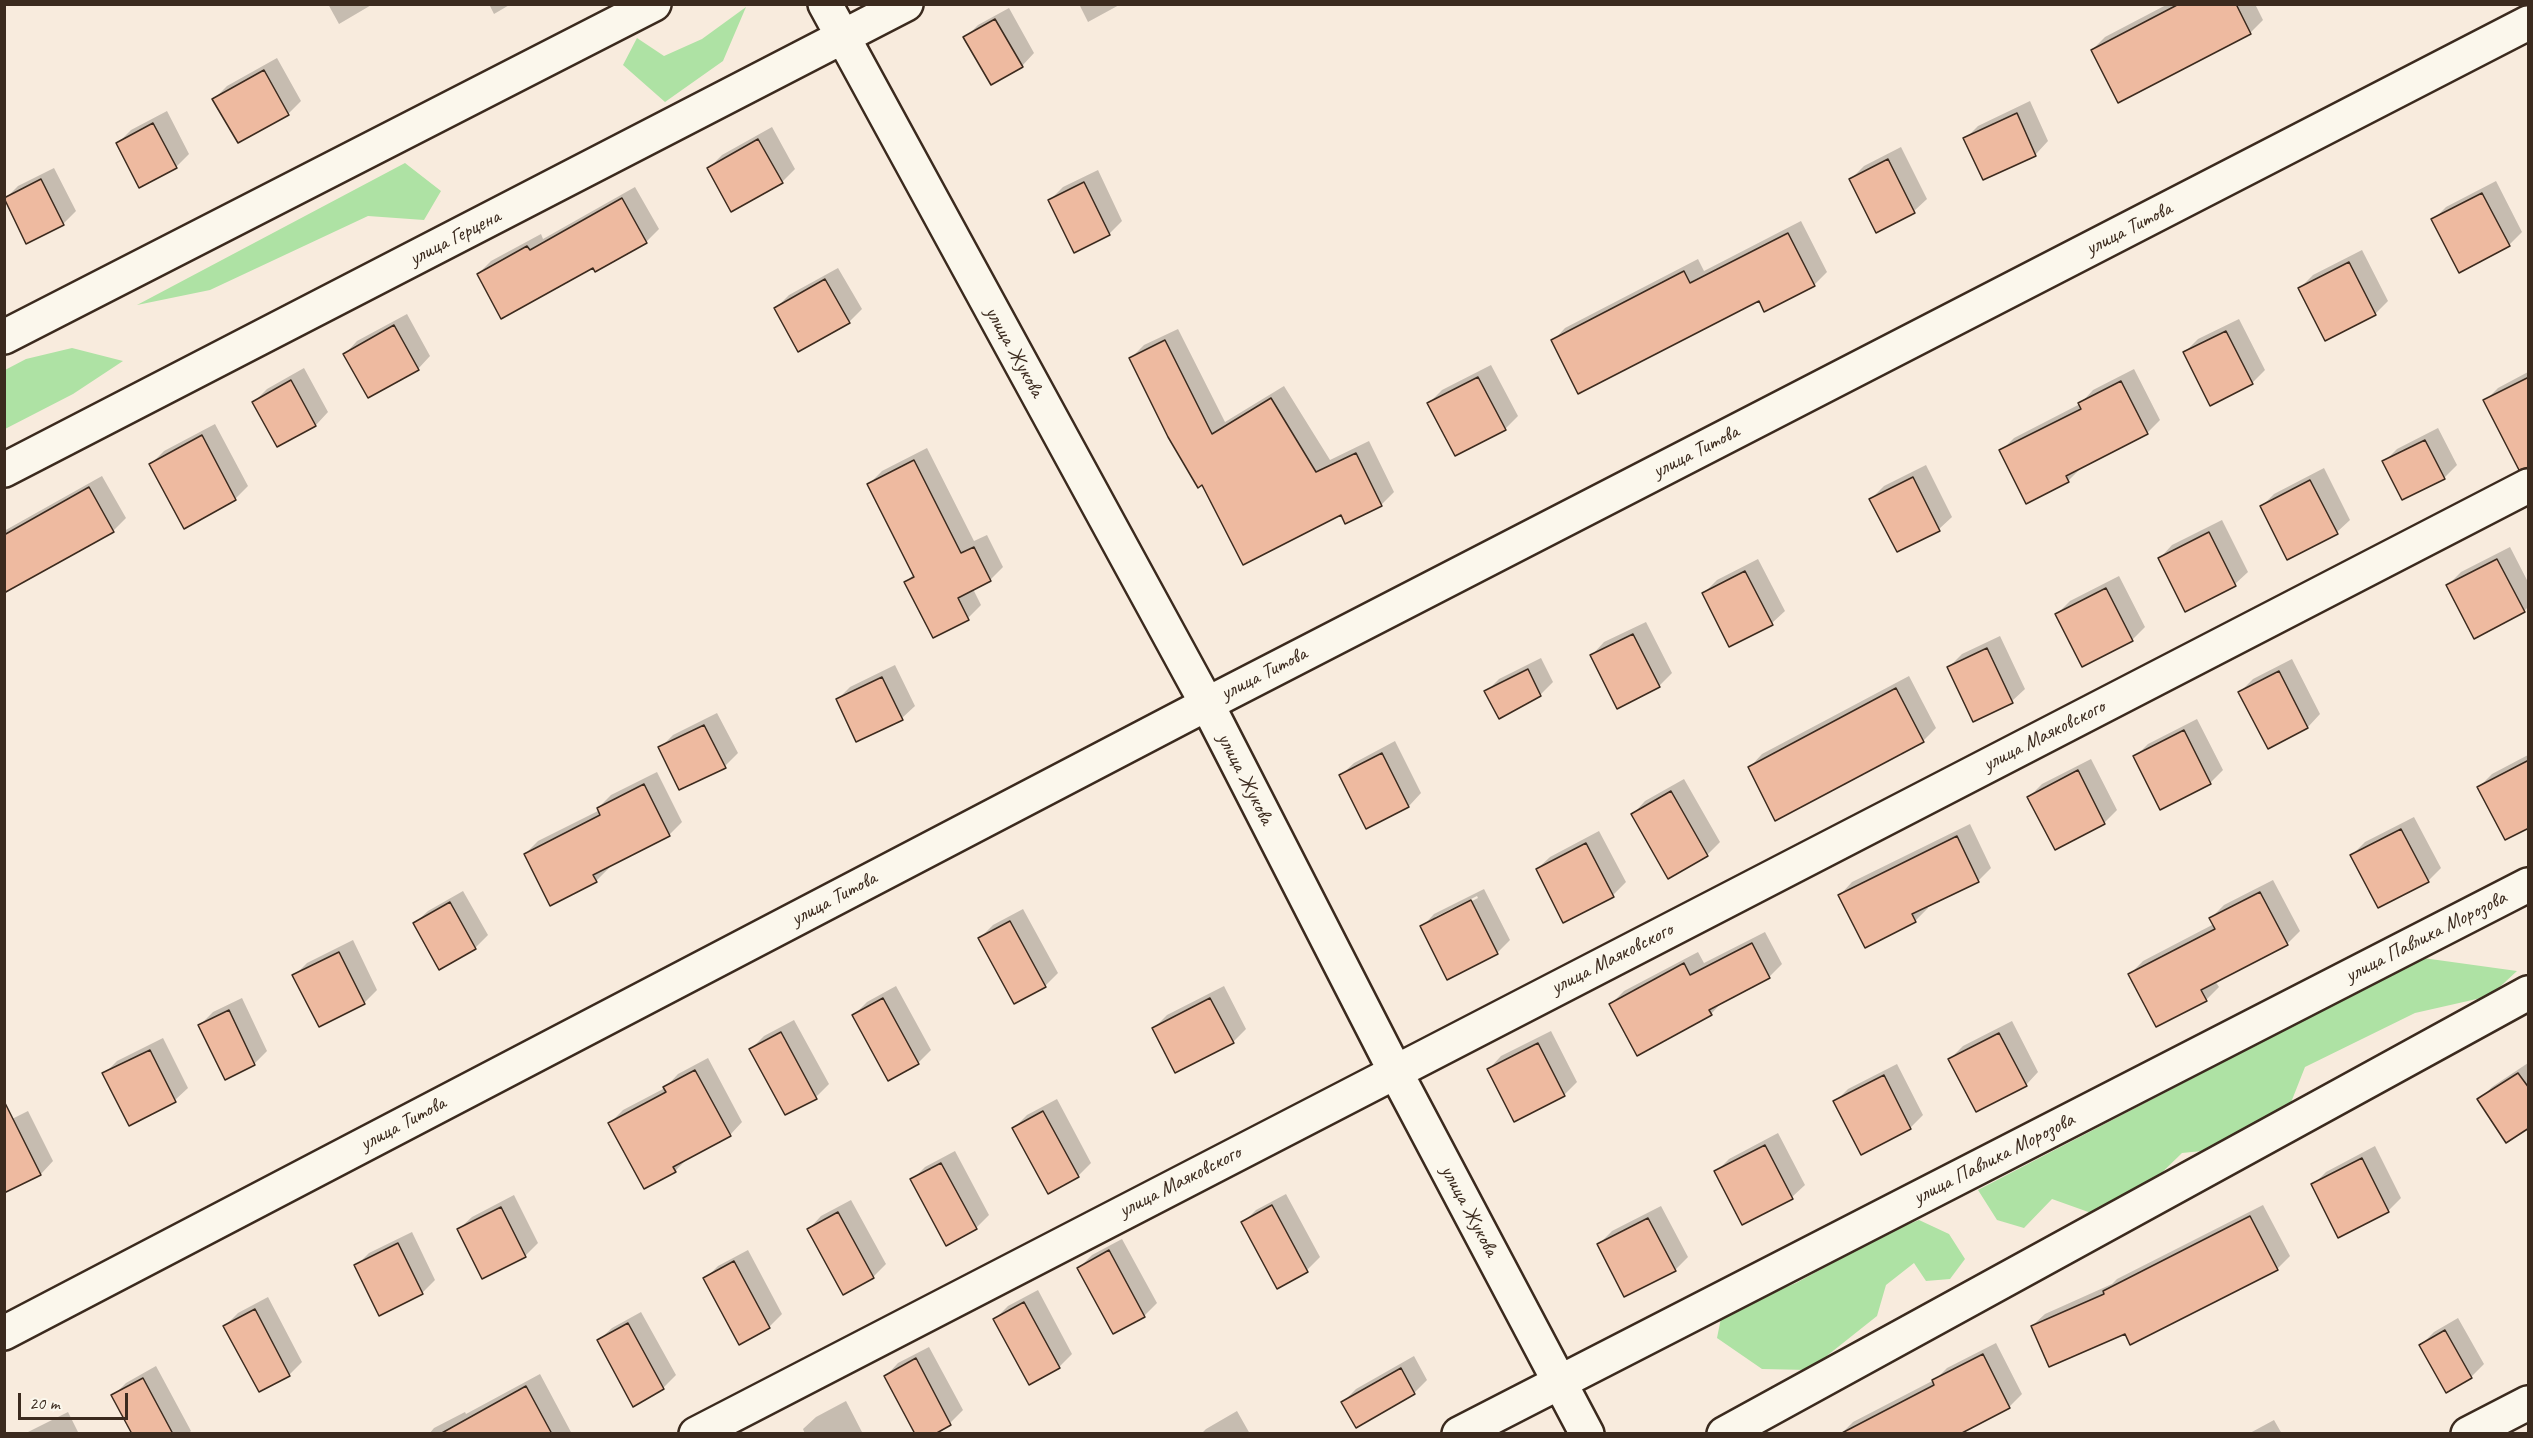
<!DOCTYPE html>
<meta charset="utf-8">
<style>
body{margin:0}
#map{position:relative;width:2533px;height:1438px;overflow:hidden;background:#f8ebdd;font-family:Caveat,sans-serif}
canvas{display:block}
.frame{position:absolute;inset:0;border:6px solid #3b2a1e;pointer-events:none}
.scale{position:absolute;left:18px;top:1393px;width:110px;height:27px;box-sizing:border-box;border:3px solid #3b2a1e;border-top:0;padding-left:8px;font-size:18px;line-height:21px;white-space:nowrap;color:#3b2a1e;-webkit-text-stroke:4px #fbf7ec;paint-order:stroke}
</style>
<div id="map">
<canvas width="2533" height="1438"></canvas>
<div class="frame"></div>
<div class="scale">20 m</div>
</div>
<script>
const g = document.querySelector('canvas').getContext('2d');
g.lineJoin = 'round';
function fill(path, color) {
  g.fillStyle = color;
  g.fill(path, 'evenodd');
}
function strokePath(path, color, width, dash) {
  g.strokeStyle = color;
  g.lineWidth = width;
  g.lineCap = dash ? 'butt' : 'round';
  g.setLineDash(dash || []);
  g.stroke(path);
}
function label(font, color, halo, rows, align = 'center') {
  g.font = font + ' Caveat,sans-serif';
  g.lineWidth = 6;
  g.setLineDash([]);
  g.textBaseline = 'middle';
  g.strokeStyle = halo;
  g.fillStyle = color;
  for (const [text, x, y, turn = 0] of rows) {
    g.save();
    g.translate(x, y);
    g.rotate((+turn || 0) * Math.PI / 180);
    g.textAlign = isNaN(turn) ? turn : align;
    if (halo) g.strokeText(text, 0, 0);
    g.fillText(text, 0, 0);
    g.restore();
  }
}
fill(new Path2D(`
 M746,7L723,61L665,102L623,65L637,38L664,56L702,39Z
 M405,163L441,191L424,220L368,216L210,290L137,305Z
 M72,348L123,361L73,394L5,429V370L26,359Z
 M2423,958L2517,971L2490,996L2415,1013L2305,1067L2290,1105L2222,1149L2182,1153L2145,1189L2094,1214L2052,1199L2024,1228L1997,1220L1978,1190Z
 M1919,1220L1949,1234L1965,1259L1950,1279L1926,1281L1914,1263L1886,1285L1877,1316L1809,1370L1762,1369L1717,1338L1722,1313L1796,1283L1893,1230Z`), '#aee2a4');
fill(new Path2D(`
 M328,4H373L339,24Z
 M489,4H511L494,14Z
 M1079,4H1121L1088,22Z
 M2168,4H2255L2263,20L2250,33L2092,50L2105,37Z
 M1009,8L1034,53L1022,66L965,38L978,25Z
 M277,58L301,101L288,114L214,99L227,86Z
 M2030,101L2048,141L2036,154L1984,178L1965,139L1978,126Z
 M167,111L189,154L176,167L118,143L131,130Z
 M772,127L795,169L782,182L709,168L722,155Z
 M1901,147L1927,199L1914,211L1877,231L1851,179L1864,166Z
 M54,168L76,211L63,224L5,199L18,186Z
 M1098,170L1122,221L1109,234L1050,200L1063,187Z
 M2496,181L2522,232L2509,245L2433,220L2446,207Z
 M635,187L659,229L646,242L594,266L478,274L491,261L541,234L543,239Z
 M1801,221L1827,272L1814,285L1759,299L1553,341L1565,328L1698,259L1704,271Z
 M2362,250L2388,301L2375,314L2300,288L2313,275Z
 M838,268L862,309L849,322L776,308L789,295Z
 M407,314L430,356L418,369L345,354L357,341Z
 M2239,319L2265,370L2252,383L2185,352L2198,339Z
 M1178,329L1225,422L1284,386L1330,460L1369,441L1394,492L1381,505L1341,513L1203,483L1131,358L1144,345Z
 M1491,365L1518,416L1505,429L1429,403L1442,390Z
 M304,368L328,412L316,425L277,445L254,402L267,389Z
 M2134,369L2160,420L2147,433L2081,468L2068,481L2001,451L2014,438L2080,404L2093,390Z
 M2528,372V443L2485,401L2498,388Z
 M215,424L248,486L235,499L185,527L151,464L164,451Z
 M2438,428L2457,465L2444,478L2384,462L2397,449Z
 M927,448L974,541L987,535L1003,567L990,580L973,589L981,605L968,618L933,636L906,582L914,574L869,484L882,471Z
 M1926,465L1952,517L1939,529L1871,499L1884,486Z
 M2324,468L2350,520L2337,532L2262,506L2274,494Z
 M102,476L126,518L113,531L4,592V531Z
 M2222,520L2248,572L2235,584L2186,610L2160,558L2172,545Z
 M2510,547L2528,582V607L2524,611L2448,585L2461,572Z
 M1758,559L1785,611L1772,623L1704,593L1717,580Z
 M2119,576L2145,627L2132,640L2057,614L2070,601Z
 M1646,622L1672,673L1659,686L1592,655L1604,642Z
 M2000,636L2025,689L2012,701L1949,667L1962,654Z
 M1541,658L1553,682L1540,695L1486,692L1499,679Z
 M2292,659L2320,714L2308,727L2269,747L2240,692L2253,679Z
 M895,665L915,706L902,718L838,699L850,687Z
 M1909,676L1936,728L1923,741L1750,767L1762,754Z
 M717,713L738,753L725,766L660,748L673,735Z
 M2197,719L2223,770L2210,783L2135,757L2148,744Z
 M1395,741L1421,793L1409,806L1367,827L1341,775L1354,763Z
 M2528,755V826L2479,787L2492,774Z
 M2091,759L2117,810L2104,823L2055,848L2029,797L2042,784Z
 M657,772L682,822L669,835L608,866L609,868L596,881L525,854L538,841L600,810L598,808L611,795Z
 M1684,779L1720,842L1707,855L1633,814L1645,801Z
 M2414,817L2441,868L2428,881L2352,855L2365,842Z
 M1970,824L1991,868L1978,881L1927,905L1928,908L1915,921L1840,895L1852,882Z
 M1599,831L1626,882L1613,895L1537,869L1550,857Z
 M2273,880L2300,931L2287,944L2215,981L2219,987L2206,1000L2130,974L2143,961L2214,924L2211,918L2224,905Z
 M1484,889L1510,940L1497,953L1422,927L1434,914ZM1477,896L1478,898L1435,920V917Z
 M463,891L488,935L475,948L415,923L428,911Z
 M1023,909L1058,973L1045,986L980,938L993,925Z
 M1765,932L1782,964L1769,977L1724,1000L1711,1014L1611,1004L1624,991L1698,952L1704,963Z
 M353,940L377,990L364,1003L319,1025L294,976L307,963Z
 M896,986L931,1050L918,1063L854,1015L867,1002Z
 M1224,986L1246,1029L1233,1042L1154,1028L1167,1015Z
 M242,998L267,1051L254,1064L200,1025L213,1012Z
 M794,1020L829,1084L816,1097L751,1049L764,1036Z
 M2012,1021L2038,1072L2026,1085L1950,1059L1963,1046Z
 M1551,1031L1577,1082L1564,1095L1489,1069L1501,1056Z
 M163,1038L188,1088L175,1100L104,1074L117,1061Z
 M708,1058L742,1122L730,1135L688,1158L675,1171L610,1123L623,1110L665,1088L678,1074Z
 M2528,1063V1127L2479,1100L2492,1087Z
 M1897,1064L1923,1115L1910,1128L1861,1153L1835,1102L1848,1089Z
 M1057,1099L1091,1163L1078,1176L1014,1128L1027,1115Z
 M28,1111L53,1161L41,1174L4,1192V1123Z
 M1778,1133L1805,1185L1792,1197L1716,1172L1729,1159Z
 M2375,1146L2401,1198L2388,1211L2339,1236L2313,1185L2326,1172Z
 M955,1151L989,1215L976,1228L912,1180L925,1167Z
 M1286,1194L1320,1257L1307,1270L1243,1223L1256,1210Z
 M514,1195L538,1243L525,1256L459,1229L472,1217Z
 M851,1200L886,1264L873,1277L809,1229L821,1216Z
 M2263,1205L2290,1256L2277,1269L2032,1326L2045,1314L2112,1284L2117,1279Z
 M1661,1206L1688,1257L1675,1270L1599,1244L1612,1231Z
 M412,1232L435,1280L422,1293L356,1266L369,1253Z
 M1122,1239L1157,1303L1144,1316L1079,1268L1092,1255Z
 M748,1250L782,1314L769,1327L740,1343L705,1279L718,1266Z
 M1038,1290L1072,1354L1059,1367L995,1319L1008,1306Z
 M268,1297L302,1362L290,1374L260,1390L225,1326L238,1313Z
 M641,1312L676,1375L663,1388L599,1340L612,1328Z
 M2458,1318L2484,1364L2471,1377L2447,1391L2421,1345L2434,1332Z
 M1996,1343L2022,1394L2009,1407L1841,1434L1853,1422L1936,1379L1947,1368Z
 M929,1347L963,1410L950,1423L932,1434L886,1376L898,1363Z
 M1414,1356L1427,1380L1414,1393L1343,1402L1356,1389Z
 M156,1366L191,1431L188,1434H133L113,1396L126,1383Z
 M540,1374L572,1434H429L434,1428L465,1412L466,1414Z
 M846,1401L863,1434H805L803,1429L816,1417Z
 M1237,1411L1250,1434H1201L1206,1429Z
 M68,1412L79,1434H25L26,1433Z
 M2274,1420L2282,1434H2250V1433Z`), '#0003');
const building = new Path2D(`
 M2179,4H2236L2251,34L2118,103L2091,50Z
 M995,19L1023,67L991,85L963,37Z
 M264,70L289,115L238,143L212,99Z
 M2017,113L2036,156L1983,180L1963,138Z
 M153,123L177,168L139,188L116,143Z
 M758,139L783,183L731,212L707,168Z
 M1888,159L1915,213L1876,233L1849,179Z
 M41,179L64,225L26,244L4,198Z
 M1084,182L1110,235L1074,253L1048,200Z
 M2482,193L2510,246L2459,273L2431,219Z
 M622,198L647,243L595,272L593,268L501,319L477,274L527,246L530,250Z
 M1788,233L1815,286L1764,312L1759,301L1578,394L1551,340L1684,271L1690,283Z
 M2349,262L2376,315L2325,341L2298,288Z
 M825,279L850,323L798,352L774,308Z
 M394,325L419,370L368,398L343,354Z
 M2226,331L2253,384L2210,406L2183,352Z
 M1165,340L1212,434L1271,398L1316,472L1356,453L1382,506L1345,524L1341,515L1243,565L1202,485L1198,488L1168,437L1129,358Z
 M1478,377L1506,430L1455,456L1427,403Z
 M2529,377V467L2519,470L2483,400Z
 M291,380L316,426L277,447L252,402Z
 M2121,381L2148,434L2066,476L2069,482L2026,504L1999,450L2081,409L2078,403Z
 M202,435L236,500L184,529L149,464Z
 M2425,440L2445,479L2402,500L2382,461Z
 M914,460L961,553L974,547L991,581L958,598L969,620L933,638L904,582L914,577L867,484Z
 M1913,477L1940,531L1897,552L1869,499Z
 M2310,480L2338,534L2287,560L2260,506Z
 M89,487L114,532L4,593V535Z
 M2209,532L2236,586L2185,612L2158,558Z
 M2497,559L2525,612L2474,639L2446,585Z
 M1745,571L1773,625L1729,647L1702,593Z
 M2106,588L2133,641L2082,667L2055,614Z
 M1633,634L1660,687L1617,709L1590,655Z
 M1987,648L2013,703L1973,722L1947,667Z
 M1528,669L1541,696L1499,719L1484,691Z
 M2279,671L2308,728L2268,749L2238,692Z
 M882,677L903,720L856,742L836,699Z
 M1896,688L1924,742L1775,821L1748,767Z
 M704,725L726,768L679,790L658,747Z
 M2184,730L2211,784L2160,810L2133,756Z
 M1382,753L1409,807L1366,829L1339,775Z
 M2529,760V828L2505,840L2477,787Z
 M2078,770L2105,824L2055,850L2027,797Z
 M644,784L670,836L593,875L597,882L550,906L524,854L600,815L597,808Z
 M1671,791L1708,856L1668,879L1631,814Z
 M2401,829L2429,882L2378,908L2350,855Z
 M1957,836L1979,882L1912,914L1916,922L1865,948L1838,895Z
 M1586,843L1614,897L1563,923L1536,869Z
 M2260,892L2288,945L2201,990L2207,1001L2156,1027L2128,974L2215,929L2209,918Z
 M1471,900L1498,954L1447,980L1420,926Z
 M450,902L476,949L439,970L413,923Z
 M1010,921L1046,987L1014,1004L978,938Z
 M1752,943L1770,978L1709,1010L1712,1015L1637,1056L1609,1004L1684,963L1690,975Z
 M339,952L365,1004L319,1027L292,975Z
 M883,998L919,1064L888,1081L852,1015Z
 M1210,998L1234,1043L1175,1073L1152,1028Z
 M229,1010L255,1065L225,1080L198,1025Z
 M781,1032L817,1099L785,1115L749,1049Z
 M1999,1033L2027,1086L1976,1112L1948,1059Z
 M1538,1043L1565,1096L1514,1122L1487,1069Z
 M150,1050L176,1102L129,1126L102,1073Z
 M695,1070L731,1136L673,1167L676,1172L644,1189L608,1123L666,1092L663,1087Z
 M2518,1073L2529,1088V1128L2506,1143L2477,1099Z
 M1884,1075L1911,1129L1861,1155L1833,1101Z
 M4,1101L41,1175L4,1193Z
 M1043,1111L1079,1177L1048,1194L1012,1128Z
 M1765,1145L1793,1199L1742,1225L1714,1171Z
 M2362,1158L2389,1212L2338,1238L2311,1184Z
 M941,1163L977,1229L946,1246L910,1179Z
 M1272,1205L1308,1272L1277,1289L1241,1222Z
 M501,1207L526,1257L482,1279L457,1229Z
 M838,1212L874,1278L843,1295L807,1229Z
 M2250,1216L2278,1270L2130,1345L2125,1334L2049,1367L2031,1326L2104,1294L2103,1291Z
 M1648,1218L1676,1271L1624,1297L1597,1244Z
 M398,1243L423,1294L379,1316L354,1265Z
 M1109,1250L1145,1317L1113,1334L1077,1268Z
 M734,1261L770,1328L739,1345L703,1278Z
 M1024,1302L1060,1368L1029,1385L993,1319Z
 M255,1309L290,1376L259,1392L223,1326Z
 M628,1323L664,1389L633,1407L597,1340Z
 M2445,1330L2472,1378L2446,1393L2419,1345Z
 M1983,1354L2010,1408L1960,1434H1840L1934,1385L1932,1380Z
 M916,1358L951,1425L935,1434H915L884,1376Z
 M1401,1368L1415,1394L1356,1428L1341,1402Z
 M143,1378L173,1434H132L111,1395Z
 M526,1386L552,1434H440Z`);
fill(building, '#eebaa0');
strokePath(building, '#3b2a1e', 1.5);
const minor = new Path2D(`
 M825,4L1207,704L1395,1071L1587,1434
 M4,337L654,4
 M4,470L906,4
 M696,1434L2528,486
 M1459,1434L2528,885
 M1724,1434L2528,993
 M2468,1434L2528,1403`);
const major = new Path2D(`
 M4,1333L1207,704L2528,23`);
strokePath(minor, '#3b2a1e', 38);
strokePath(major, '#3b2a1e', 38);
strokePath(minor, '#fbf7ec', 33);
strokePath(major, '#fbf7ec', 33);
label('21px', '#3b2a1e', '#fbf7ec', [
 ["улица Титова",2129,229,-27],
 ["улица Герцена",455,238,-27],
 ["улица Жукова",1014,352,61],
 ["улица Титова",1696,452,-27],
 ["улица Титова",1264,674,-27],
 ["улица Маяковского",2044,736,-27],
 ["улица Жукова",1245,779,63],
 ["улица Титова",834,899,-28],
 ["улица Павлика Морозова",2426,937,-27],
 ["улица Маяковского",1612,959,-27],
 ["улица Титова",403,1124,-28],
 ["улица Павлика Морозова",1994,1159,-27],
 ["улица Маяковского",1180,1182,-27],
 ["улица Жукова",1469,1211,62]
]);
</script>
